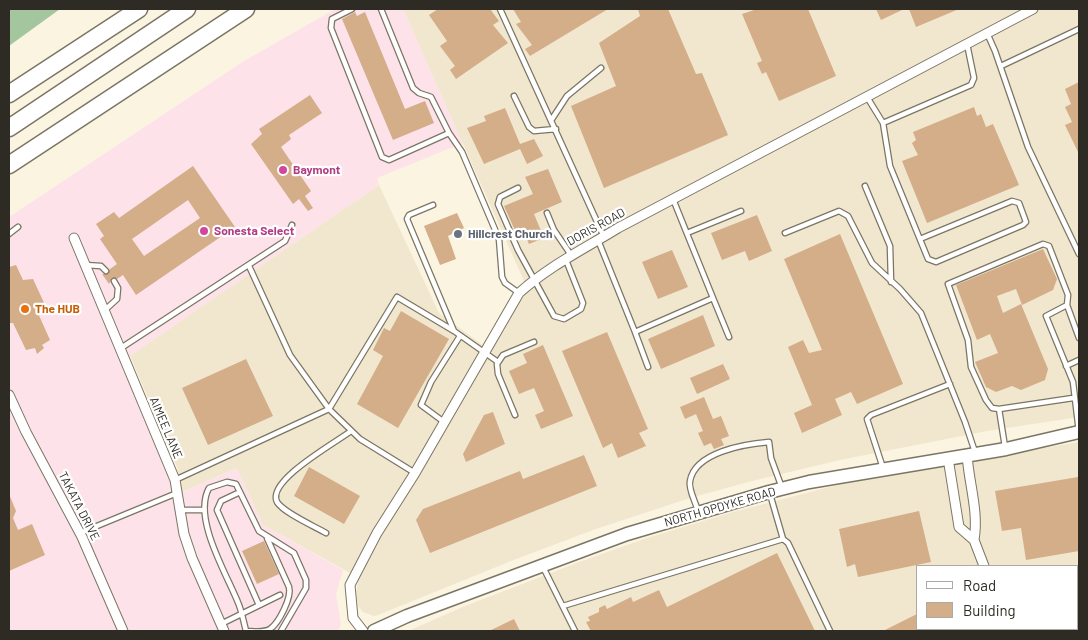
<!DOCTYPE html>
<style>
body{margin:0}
#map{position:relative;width:1088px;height:640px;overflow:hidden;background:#fbf4e1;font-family:Barlow,sans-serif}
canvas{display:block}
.frame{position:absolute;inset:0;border:10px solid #2e2b24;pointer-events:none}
.legend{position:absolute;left:916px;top:565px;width:162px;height:65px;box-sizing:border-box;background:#fff;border:1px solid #abaaa7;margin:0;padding:6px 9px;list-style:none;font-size:15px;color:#2e2b24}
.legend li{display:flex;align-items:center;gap:10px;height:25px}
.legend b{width:25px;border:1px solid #abaaa7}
</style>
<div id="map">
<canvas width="1088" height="640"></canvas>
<div class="frame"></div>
<ul class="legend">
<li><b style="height:6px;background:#fff"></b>Road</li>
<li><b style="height:14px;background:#d4ad89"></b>Building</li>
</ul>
</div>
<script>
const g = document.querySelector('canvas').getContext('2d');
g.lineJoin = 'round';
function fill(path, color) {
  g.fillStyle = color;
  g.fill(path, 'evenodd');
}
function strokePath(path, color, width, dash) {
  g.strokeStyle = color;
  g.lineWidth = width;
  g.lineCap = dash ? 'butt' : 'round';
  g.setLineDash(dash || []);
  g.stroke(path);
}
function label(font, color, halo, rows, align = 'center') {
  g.font = font + ' Barlow,sans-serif';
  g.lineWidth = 4.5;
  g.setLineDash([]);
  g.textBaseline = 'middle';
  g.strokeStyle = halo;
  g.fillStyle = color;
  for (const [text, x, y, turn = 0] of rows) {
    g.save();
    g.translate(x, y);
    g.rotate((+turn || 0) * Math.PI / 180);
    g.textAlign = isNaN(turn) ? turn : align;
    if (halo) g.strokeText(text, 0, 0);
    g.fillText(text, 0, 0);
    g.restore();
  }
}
fill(new Path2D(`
 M335,9H403L463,143L377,178L379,185L122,362L170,477L174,496L237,468L263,525L343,570L336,594L341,625L339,629L337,631H9V217L244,61Z`), '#fde3e9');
fill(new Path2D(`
 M403,9H1079V417L987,431L840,460L752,481L690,498L593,530L511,561L378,615L374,616L363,612L358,606L356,592L359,578L263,525L237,468L182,492L177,467L130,356L379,185L439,313L488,349L528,290Z
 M1079,442V631H408L465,606L582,561L647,538L733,512L841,484L911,470ZM917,566H1077V629H917Z`), '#f1e7ce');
fill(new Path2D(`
 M9,9H60L9,46Z`), '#a3c69f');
fill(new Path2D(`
 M438,9H490L499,21L493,25L508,43L456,79L450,70L455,66L440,46L447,41L429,15Z
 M513,9H608L530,56L525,49L532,45L516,24L521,22Z
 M638,9H668L696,74L702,73L728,135L604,188L571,106L616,86L599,43L640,16Z
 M757,9H808L836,76L779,101L766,72L762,74L757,63L762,61L742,14Z
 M876,9H904L881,20Z
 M909,9H959L916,27Z
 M355,12L357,16L365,12L405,109L425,101L434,123L393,140L342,19Z
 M1079,82V154L1065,125L1072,122L1065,107L1071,104L1065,89Z
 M310,95L322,113L289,135L291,139L281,147L311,191L305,196L313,208L308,211L299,199L293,204L251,144L262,134L259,129Z
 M974,107L977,116L981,114L986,127L993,124L1019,185L927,223L902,161L918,155L912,143L916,140L913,132Z
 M505,108L520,144L534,139L543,156L527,164L520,149L484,164L467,128L486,121L484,116Z
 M193,166L235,227L136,295L123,275L117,279L112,278L109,284L102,274H108L110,269L117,264L100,239L104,236L96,224L114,212L119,218ZM188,200L200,218L144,256L132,239Z
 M548,169L562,202L534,214L544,238L529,244L524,233L517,235L504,206L533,194L525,177Z
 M457,213L464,228L448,236L456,259L440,265L424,226Z
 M757,215L772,251L749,261L745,251L722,260L711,233Z
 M840,234L903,384L857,404L851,392L835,399L842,415L802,433L794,413L812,405L788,347L803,340L809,353L822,350L784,259Z
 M1043,249L1057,279L1053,290L1022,305L1016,289L997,296L1003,313L1021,304L1048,369L1045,380L1021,390L1012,386L996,392L986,387L975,362L998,353L990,334L977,340L956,285Z
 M672,250L688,287L658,299L642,262Z
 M16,265L23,280L33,279L46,307L37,311L50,340L42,345L44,348L37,354L35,348L26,350L13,323H9V267Z
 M401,311L449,339L398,428L357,404L383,356L373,350L384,328L390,331Z
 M703,315L715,346L661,369L648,339Z
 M607,332L648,429L639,433L646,446L618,458L612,443L603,448L562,351Z
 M543,345L573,416L541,429L535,415L544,411L534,388L519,394L509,371L527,363L523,354Z
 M246,359L273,416L208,445L182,388Z
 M723,364L730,379L697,394L690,378Z
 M704,397L713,419L721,416L729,436L721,439L724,445L714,449L711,443L704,446L698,433L703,431L696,414L685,419L680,407Z
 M493,412L505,444L466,462L463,454L484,415Z
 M584,455L597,486L430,553L416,520L423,509L520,471L523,479Z
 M309,467L360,496L344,524L294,496Z
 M1078,477L1079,551L1026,560L1021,528L1002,531L995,491Z
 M9,494L16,511L13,518L18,530L32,524L45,555L9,571Z
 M919,511L931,562L858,577L855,564L847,567L839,529Z
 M264,541L279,574L257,584L242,551Z
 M777,553L815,631H591L586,622L590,621L588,617L599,612V608L605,605L607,609L631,597L633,602L659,590L667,607Z
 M917,614V631H883Z
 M514,619L520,631H489Z`), '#d4ad89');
const service = new Path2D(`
 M352,9L332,19L331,28L382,157L389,160L449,133
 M381,9L413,88L419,93L431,97L449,133L462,152L499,239L502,277L505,283L519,293
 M500,9L604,237
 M987,33L995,51L1028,147L1079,254
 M1001,66L1079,29
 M514,96L529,127L534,131L556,129
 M867,97L883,123L890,166L928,259L936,262L1023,225L1026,222L1019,203L1012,201L920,239
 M552,119L567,96L601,68
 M883,123L971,85L974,78L967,44
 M865,186L890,246L891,282
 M518,188L500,197L498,204L518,250L554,316L564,319L581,309L583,303L566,260
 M433,205L409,215L407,219L454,331
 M547,213L554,230L571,255
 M687,233L741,211
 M785,233L839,211L848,216L872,263L900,289L921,313L965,422L975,452
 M9,234L18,227
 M598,240L635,332L713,298L673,199
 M85,265L101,266L106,271
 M249,266L290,355L329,409L397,297L454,331L498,362
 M713,298L729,337
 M1067,305L1079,338
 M105,310L117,299L118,288L114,281
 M635,332L648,367
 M121,348L285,241L292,225
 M1066,366L1079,360
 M999,409L1073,398
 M515,415L498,374L497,364L503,355L534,342
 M444,422L421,405L431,382L460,336
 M1005,447L999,409L992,408L986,400L971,367L968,340L948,284L1043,244L1049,246L1068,295L1067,305L1046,316L1073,382L1079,432
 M883,468L867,419L871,415L950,384
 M175,480L329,409L360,439L415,473
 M240,492L221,501L217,510L259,605
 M770,494L783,539
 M180,510H204
 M698,511C696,503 688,489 690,481C695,452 745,444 769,442L771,458L782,488
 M80,533L177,493
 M326,533C314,526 284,513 277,502C266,481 335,443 351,431
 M543,567L575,631
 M563,606L783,539L788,543L830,631
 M221,624L280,595
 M246,631C244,623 242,613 239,605C228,576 192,519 209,488L227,482L236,484L259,531L294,553L306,580V588L281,631
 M246,631C253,631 264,633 270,629C279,623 292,597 289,587L267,538`);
const minor = new Path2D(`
 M74,238L175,480L184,534L192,558L224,631
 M9,395L26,432L82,537L123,631
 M967,455C969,484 979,512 974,540
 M948,458L959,527L974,540L984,566
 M1012,629L1013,631
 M363,631L353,618L350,585L377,533L415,473L519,293C549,266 584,249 618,228L1033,9`);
const secondary = new Path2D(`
 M374,631L407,616L627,534L769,492L809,482L1006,449L1079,432`);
const motorway = new Path2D(`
 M9,94L139,9
 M9,128L187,9
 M9,165L246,9`);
strokePath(service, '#7b7564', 7);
strokePath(minor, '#7b7564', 11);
strokePath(secondary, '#7b7564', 15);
strokePath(motorway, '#7b7564', 19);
strokePath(service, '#fff', 4.5);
strokePath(minor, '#fff', 9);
strokePath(secondary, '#fff', 12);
strokePath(motorway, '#fff', 16);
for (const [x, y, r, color] of [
 [283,170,5,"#d1479c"],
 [204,231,5,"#d1479c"],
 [458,234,5,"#6b7280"],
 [25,309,5,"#e8710a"]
]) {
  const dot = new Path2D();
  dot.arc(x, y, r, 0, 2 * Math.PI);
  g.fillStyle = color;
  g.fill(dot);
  strokePath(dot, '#fff', 2);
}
label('bold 12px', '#b23c85', '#fff', [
 ["Baymont",293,170],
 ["Sonesta Select",214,231]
], 'left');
label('12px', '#2e2b24', '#fff', [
 ["DORIS ROAD",596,227,-29],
 ["AIMEE LANE",166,428,67],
 ["TAKATA DRIVE",79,506,63],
 ["NORTH OPDYKE ROAD",720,507,-16]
]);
label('bold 12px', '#5b616d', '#fff', [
 ["Hillcrest Church",468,234]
], 'left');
label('bold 12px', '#c56008', '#fff', [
 ["The HUB",35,309]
], 'left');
</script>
